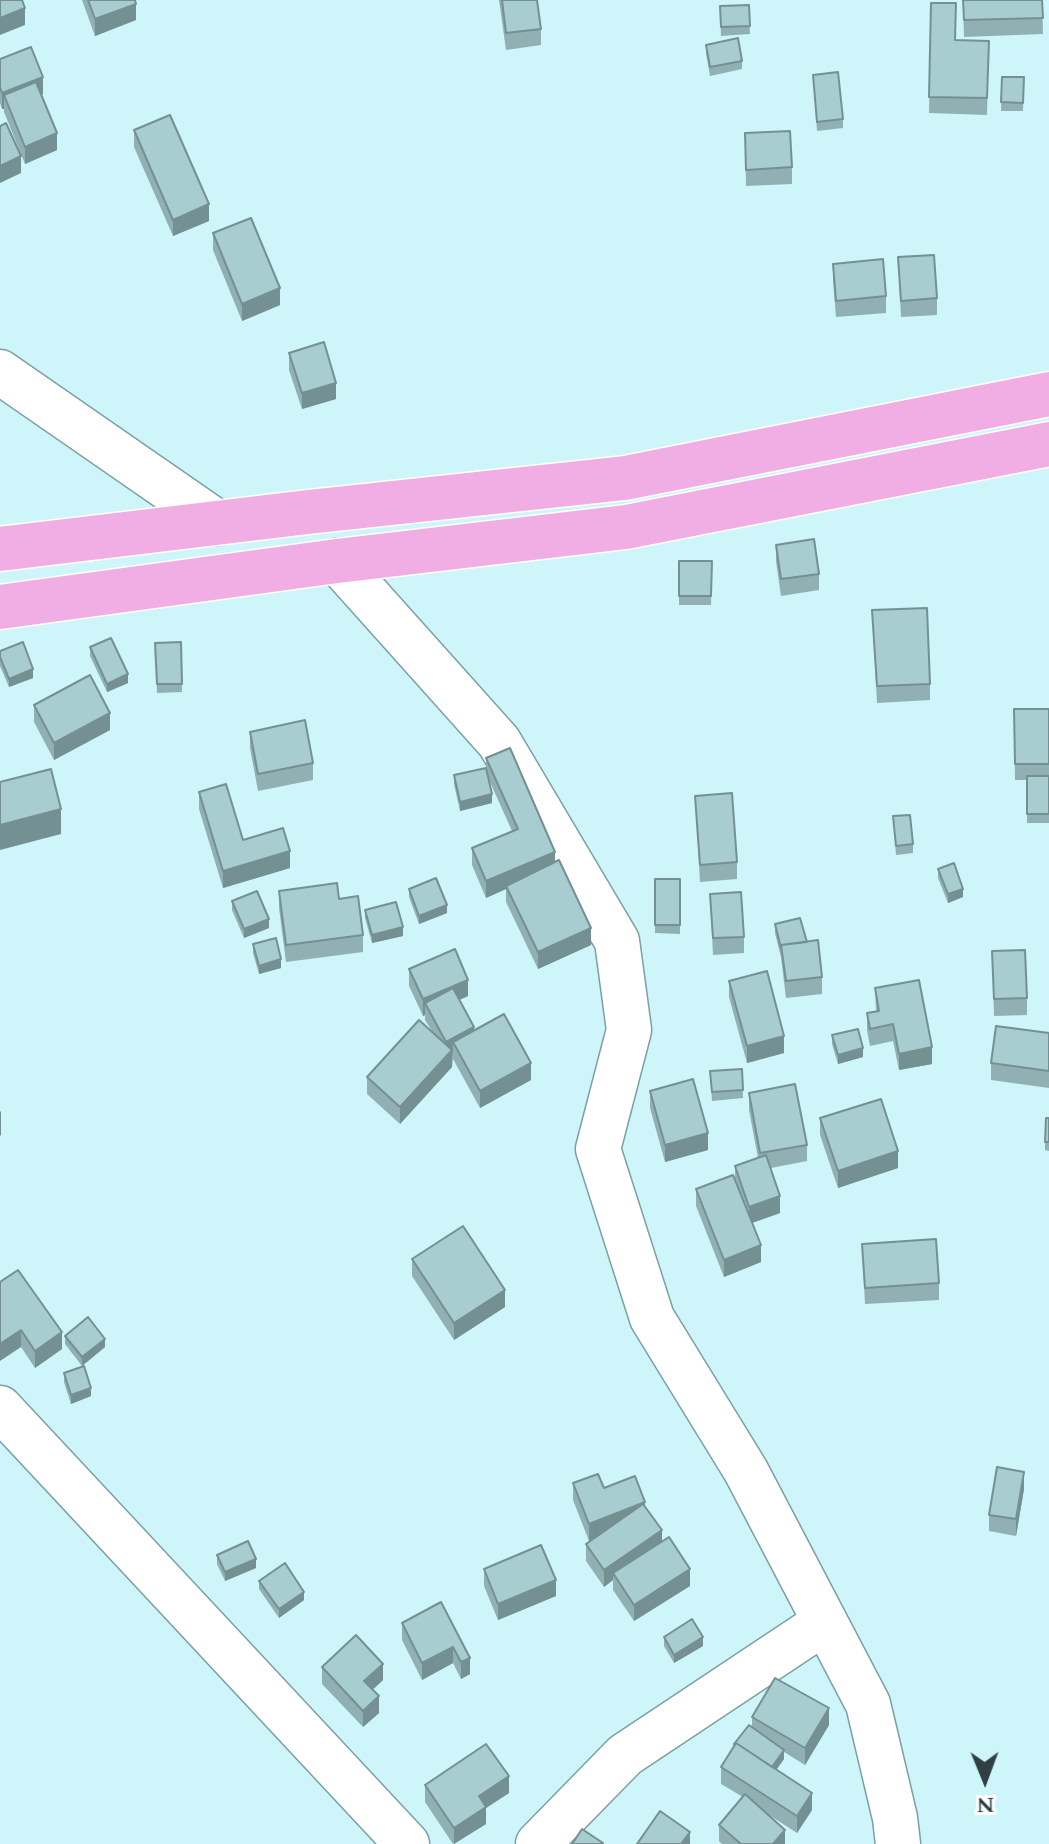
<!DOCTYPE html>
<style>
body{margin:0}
#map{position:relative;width:1049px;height:1844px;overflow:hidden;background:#cef5f9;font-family:Spectral,serif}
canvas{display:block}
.north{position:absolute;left:945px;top:1740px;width:80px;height:80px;-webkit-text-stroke:6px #fff;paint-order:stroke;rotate:179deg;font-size:22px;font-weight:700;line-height:32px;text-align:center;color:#303f41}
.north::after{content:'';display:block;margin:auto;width:28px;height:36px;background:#303f41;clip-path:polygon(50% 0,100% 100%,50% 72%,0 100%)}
</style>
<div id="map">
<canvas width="1049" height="1844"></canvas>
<div class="north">N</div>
</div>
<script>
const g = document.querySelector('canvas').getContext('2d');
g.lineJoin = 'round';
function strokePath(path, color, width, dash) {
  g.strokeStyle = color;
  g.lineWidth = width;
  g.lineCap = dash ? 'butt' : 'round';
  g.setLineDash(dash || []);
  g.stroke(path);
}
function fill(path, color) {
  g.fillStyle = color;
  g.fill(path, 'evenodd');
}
const minor = new Path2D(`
 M0,372L218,523
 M337,561L499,742L617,941L629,1030L598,1149L652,1318L746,1471L868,1704L895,1818L898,1844
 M0,1408L407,1844
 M538,1844L625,1755L825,1622`);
const major = new Path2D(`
 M0,549L308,512L625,478L1049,394
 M0,607L337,561L626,527L1049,444`);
strokePath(minor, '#7ca0a4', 47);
strokePath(major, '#fff', 47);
strokePath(minor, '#fff', 44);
strokePath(major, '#f1aee5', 44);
fill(new Path2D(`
 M82,0H135L136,20L95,36Z
 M499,0H537L541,29V45L506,50Z
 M963,0H1042L1043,34L964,37Z
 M931,3L955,40L989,41L987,115L929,113Z
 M749,5L750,34L721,36L720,6Z
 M706,45L742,61V69L710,76L706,53Z
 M0,59L43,94L41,95L57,150L25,164L4,112V109H2L0,103Z
 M813,75L843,119V128L817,131Z
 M1002,77H1024L1023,111H1001Z
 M134,130L209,221L173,236L134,147Z
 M745,133L792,167V184L746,186Z
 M213,233L280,305L242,321L213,250Z
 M898,257L937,298V315L901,317Z
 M833,264L886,296V313L836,317L833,280Z
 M289,353L336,399L302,409L289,370Z
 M776,545L819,574V590L781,596L776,561Z
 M679,561H712L711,605H679Z
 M872,610L930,684V700L877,703Z
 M181,642L182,692L157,693L155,643Z
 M90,647L128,683L107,692L90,656Z
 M0,651L33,678L9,687L0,666Z
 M34,705L110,730L54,760L34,722Z
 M1014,709H1049V823H1027V780H1015Z
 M250,732L313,763V780L258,791L250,748Z
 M486,758L555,862L591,945L538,969L506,902V889L486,898L472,865V848L512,831L490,782L492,803L460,811L454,784V775L486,768Z
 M199,792L243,840L290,868L223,888L199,809Z
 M695,796L737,862V879L700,882Z
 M893,816L913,844V853L896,855Z
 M938,869L963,897L948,903L938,878Z
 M655,879H680V934L655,933Z
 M409,889L447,913L419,924L409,897Z
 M279,891L339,899L363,935V952L286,962L279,908Z
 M710,894L744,937V953L713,955Z
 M232,901L269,928L244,938L232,910Z
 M365,910L403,936L372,943L365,918Z
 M775,924L807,942L822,977V994L786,998L781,957L775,933Z
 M253,944L281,968L259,974L253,953Z
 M992,951L1027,998V1015L994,1016Z
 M409,969L468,996L459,1000L474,1031L531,1080L480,1108L453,1059V1055L452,1067L400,1124L367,1094V1077L432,1031L425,1020V1015L423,1016L409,986Z
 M729,981L784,1053L747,1063L729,997Z
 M875,988L932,1064L899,1070L893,1041L870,1046L867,1030V1013L876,1011Z
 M1049,1033V1088L991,1080V1063Z
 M832,1035L863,1057L838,1064L832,1044Z
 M742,1069L743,1098L712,1101L710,1071Z
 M650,1091L708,1150L665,1162L650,1108Z
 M749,1093L807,1145V1161L771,1168L780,1213L752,1223L761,1262L724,1277L696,1206V1189L735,1180V1166L758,1158L749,1110Z
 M820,1118L898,1168L838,1188L820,1135Z
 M1049,1118V1151L1045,1150V1142Z
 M862,1244L939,1283V1300L865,1304Z
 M412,1259L505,1307L454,1340L412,1276Z
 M18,1270L62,1349L35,1368L21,1347Z
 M65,1336L105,1347L82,1366L65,1344Z
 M64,1373L91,1396L71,1404L64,1382Z
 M573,1483L604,1488L645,1507L662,1542L690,1586L634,1621L613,1590V1580L604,1587L586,1561V1544L592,1539L589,1541L573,1500Z
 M1024,1489L1016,1536L989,1531V1515Z
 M217,1555L256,1568L225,1581L217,1564Z
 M484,1569L556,1596L498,1620L484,1586Z
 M259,1581L304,1600L279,1618L259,1589Z
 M441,1602L470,1674L461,1679L453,1663L422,1680L402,1640V1623Z
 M664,1637L703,1646L674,1663L664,1646Z
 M322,1667L383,1680L372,1690L379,1713L363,1727L322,1684Z
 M752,1717L829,1725L805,1765L784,1752V1759L776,1769L812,1810L797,1833L766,1813L785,1844H722L719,1841V1825L743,1797L721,1784V1767L734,1747V1744L752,1727Z
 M425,1785L509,1793L486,1808V1824L453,1844L425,1802Z`), '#90b0b4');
fill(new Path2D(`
 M136,4V20L95,36V19Z
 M25,8V25L0,35V18Z
 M43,77V94L8,107L4,95V109H2V93Z
 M57,133V150L25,164V147Z
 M21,156V173L0,183V166Z
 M209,204V221L173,236V220Z
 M280,288V305L242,321V304Z
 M336,383V399L302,409V393Z
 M33,669V678L9,687V679Z
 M128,674V683L107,692V684Z
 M110,713V730L54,760V743Z
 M492,794V803L460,811V802Z
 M61,809V834L0,850V825Z
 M290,851V868L223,888V871Z
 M555,852V868L506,886V889L486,898V881Z
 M963,889V897L948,903V894Z
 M447,905V913L419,924V916Z
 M269,919V928L244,938V929Z
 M403,927V936L372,943V935Z
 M591,928V945L538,969V952Z
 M281,959V968L259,974V966Z
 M468,980V996L431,1013L425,1003V1015L423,1016V999Z
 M474,1027V1044L453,1042L452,1067L400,1124V1107L446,1057V1042Z
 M784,1036V1053L747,1063V1046Z
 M932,1047V1064L899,1070V1054Z
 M863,1048V1057L838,1064V1055Z
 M531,1063V1080L480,1108V1091Z
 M1,1111V1135L0,1136V1112Z
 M708,1133V1150L665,1162V1145Z
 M898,1151V1168L838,1188V1171Z
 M780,1196V1213L749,1224V1207Z
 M761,1245V1262L724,1277V1260Z
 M505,1290V1307L454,1340V1323Z
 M21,1330V1347L0,1361V1344Z
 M62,1332V1349L35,1368V1351Z
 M105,1339V1347L82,1366V1357Z
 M91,1388V1396L71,1404V1395Z
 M1024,1472V1489L1016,1536V1519Z
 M645,1502V1519L589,1541V1524Z
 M662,1530V1547L613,1573V1580L604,1587V1570Z
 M256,1559V1568L225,1581V1572Z
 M690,1569V1586L634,1621V1605Z
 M556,1580V1596L498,1620V1604Z
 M304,1592V1600L279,1618V1609Z
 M703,1637V1646L674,1663V1655Z
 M453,1647V1663L422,1680V1663Z
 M470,1658V1674L461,1679V1662Z
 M383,1664V1680L364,1698V1681Z
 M379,1696V1713L363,1727V1711Z
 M829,1708V1725L805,1765V1748Z
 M784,1750V1759L770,1779V1770Z
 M509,1776V1793L486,1808V1824L454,1844V1828L479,1796Z
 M812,1793V1810L797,1833V1816Z
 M785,1830V1844H773Z
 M690,1832V1844H681Z`), '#759092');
const building = new Path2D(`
 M0,0H22L25,8L0,18Z
 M88,0H135L136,4L95,19Z
 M502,0H537L541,29L506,33Z
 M963,0H1042L1043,18L964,20Z
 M931,3H956L955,40L989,41L987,98L929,97Z
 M749,5L750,26L721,27L720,6Z
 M738,38L742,61L710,67L706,45Z
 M31,47L43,77L2,93L0,87V59Z
 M838,72L843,119L817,122L813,75Z
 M1002,77H1024L1023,103L1001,102Z
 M36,82L57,133L25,147L4,95Z
 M170,115L209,204L173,220L134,130Z
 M6,123L21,156L0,166V126Z
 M790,131L792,167L746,170L745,133Z
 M251,218L280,288L242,304L213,233Z
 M934,255L937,298L901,301L898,257Z
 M883,259L886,296L836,301L833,264Z
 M324,342L336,383L302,393L289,353Z
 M814,539L819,574L781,579L776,545Z
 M679,561H712L711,596H679Z
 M927,608L930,684L877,686L872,610Z
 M111,638L128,674L107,684L90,647Z
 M23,642L33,669L9,679L0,657V651Z
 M181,642L182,684H157L155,643Z
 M90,675L110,713L54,743L34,705Z
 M1014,709H1049V764H1015Z
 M305,720L313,763L258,774L250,732Z
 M510,748L555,852L486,881L472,848L518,829L486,758Z
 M486,768L492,794L460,802L454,775Z
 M51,769L61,809L0,825V782Z
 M1027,776H1049V814H1027Z
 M226,784L243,840L283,828L290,851L223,871L199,792Z
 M732,793L737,862L700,865L695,796Z
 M910,815L913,844L896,846L893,816Z
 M559,860L591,928L538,952L506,886Z
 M954,863L963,889L948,894L938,869Z
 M436,878L447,905L419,916L409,889Z
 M655,879H680V925H655Z
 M337,883L339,899L358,896L363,935L286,945L279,891Z
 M257,891L269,919L244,929L232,901Z
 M741,892L744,937L713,938L710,894Z
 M396,902L403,927L372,935L365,910Z
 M800,918L807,942L781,945V948L775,924Z
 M276,938L281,959L259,966L253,944Z
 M818,940L822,977L786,981L781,945Z
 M455,949L468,980L423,999L409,969Z
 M1025,950L1027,998L994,999L992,951Z
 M767,971L784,1036L747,1046L729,981Z
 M919,980L932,1047L899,1054L893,1024L870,1029L867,1013L879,1011L875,988Z
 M453,988L474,1027L446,1042L425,1003Z
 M504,1014L531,1063L480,1091L453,1042Z
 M419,1020L452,1050L400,1107L367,1077Z
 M996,1026L1049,1033V1071L991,1063Z
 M858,1029L863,1048L838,1055L832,1035Z
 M742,1069L743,1090L712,1092L710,1071Z
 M693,1079L708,1133L665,1145L650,1091Z
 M795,1084L807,1145L760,1153L749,1093Z
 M881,1099L898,1151L838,1171L820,1118Z
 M1046,1118H1049V1142H1045Z
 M766,1155L780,1196L749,1207L735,1166Z
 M733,1175L761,1245L724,1260L696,1189Z
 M463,1226L505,1290L454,1323L412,1259Z
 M936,1239L939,1283L865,1288L862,1244Z
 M18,1270L62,1332L35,1351L21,1330L0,1344V1282Z
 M88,1317L105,1339L82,1357L65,1336Z
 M84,1366L91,1388L71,1395L64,1373Z
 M997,1467L1024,1472L1016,1519L989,1515Z
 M598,1474L604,1488L635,1476L645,1502L589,1524L573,1483Z
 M643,1504L662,1530L604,1570L586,1544Z
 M669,1537L690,1569L634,1605L613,1573Z
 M248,1541L256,1559L225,1572L217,1555Z
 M541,1545L556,1580L498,1604L484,1569Z
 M285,1563L304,1592L279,1609L259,1581Z
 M441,1602L470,1658L461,1662L453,1647L422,1663L402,1623Z
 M692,1619L703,1637L674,1655L664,1637Z
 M356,1635L383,1664L364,1681L379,1696L363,1711L322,1667Z
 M775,1678L829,1708L805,1748L752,1717Z
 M749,1725L784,1750L772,1767L736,1743L735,1745L734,1744Z
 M736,1743L812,1793L797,1816L721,1767Z
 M486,1744L509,1776L479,1796L486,1807L454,1828L425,1785Z
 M745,1794L785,1830L773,1844H741L719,1825Z
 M660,1811L690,1832L681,1844H637Z
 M582,1829L603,1843L602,1844H572Z`);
fill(building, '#a7cdd1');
strokePath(building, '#759092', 2);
</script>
